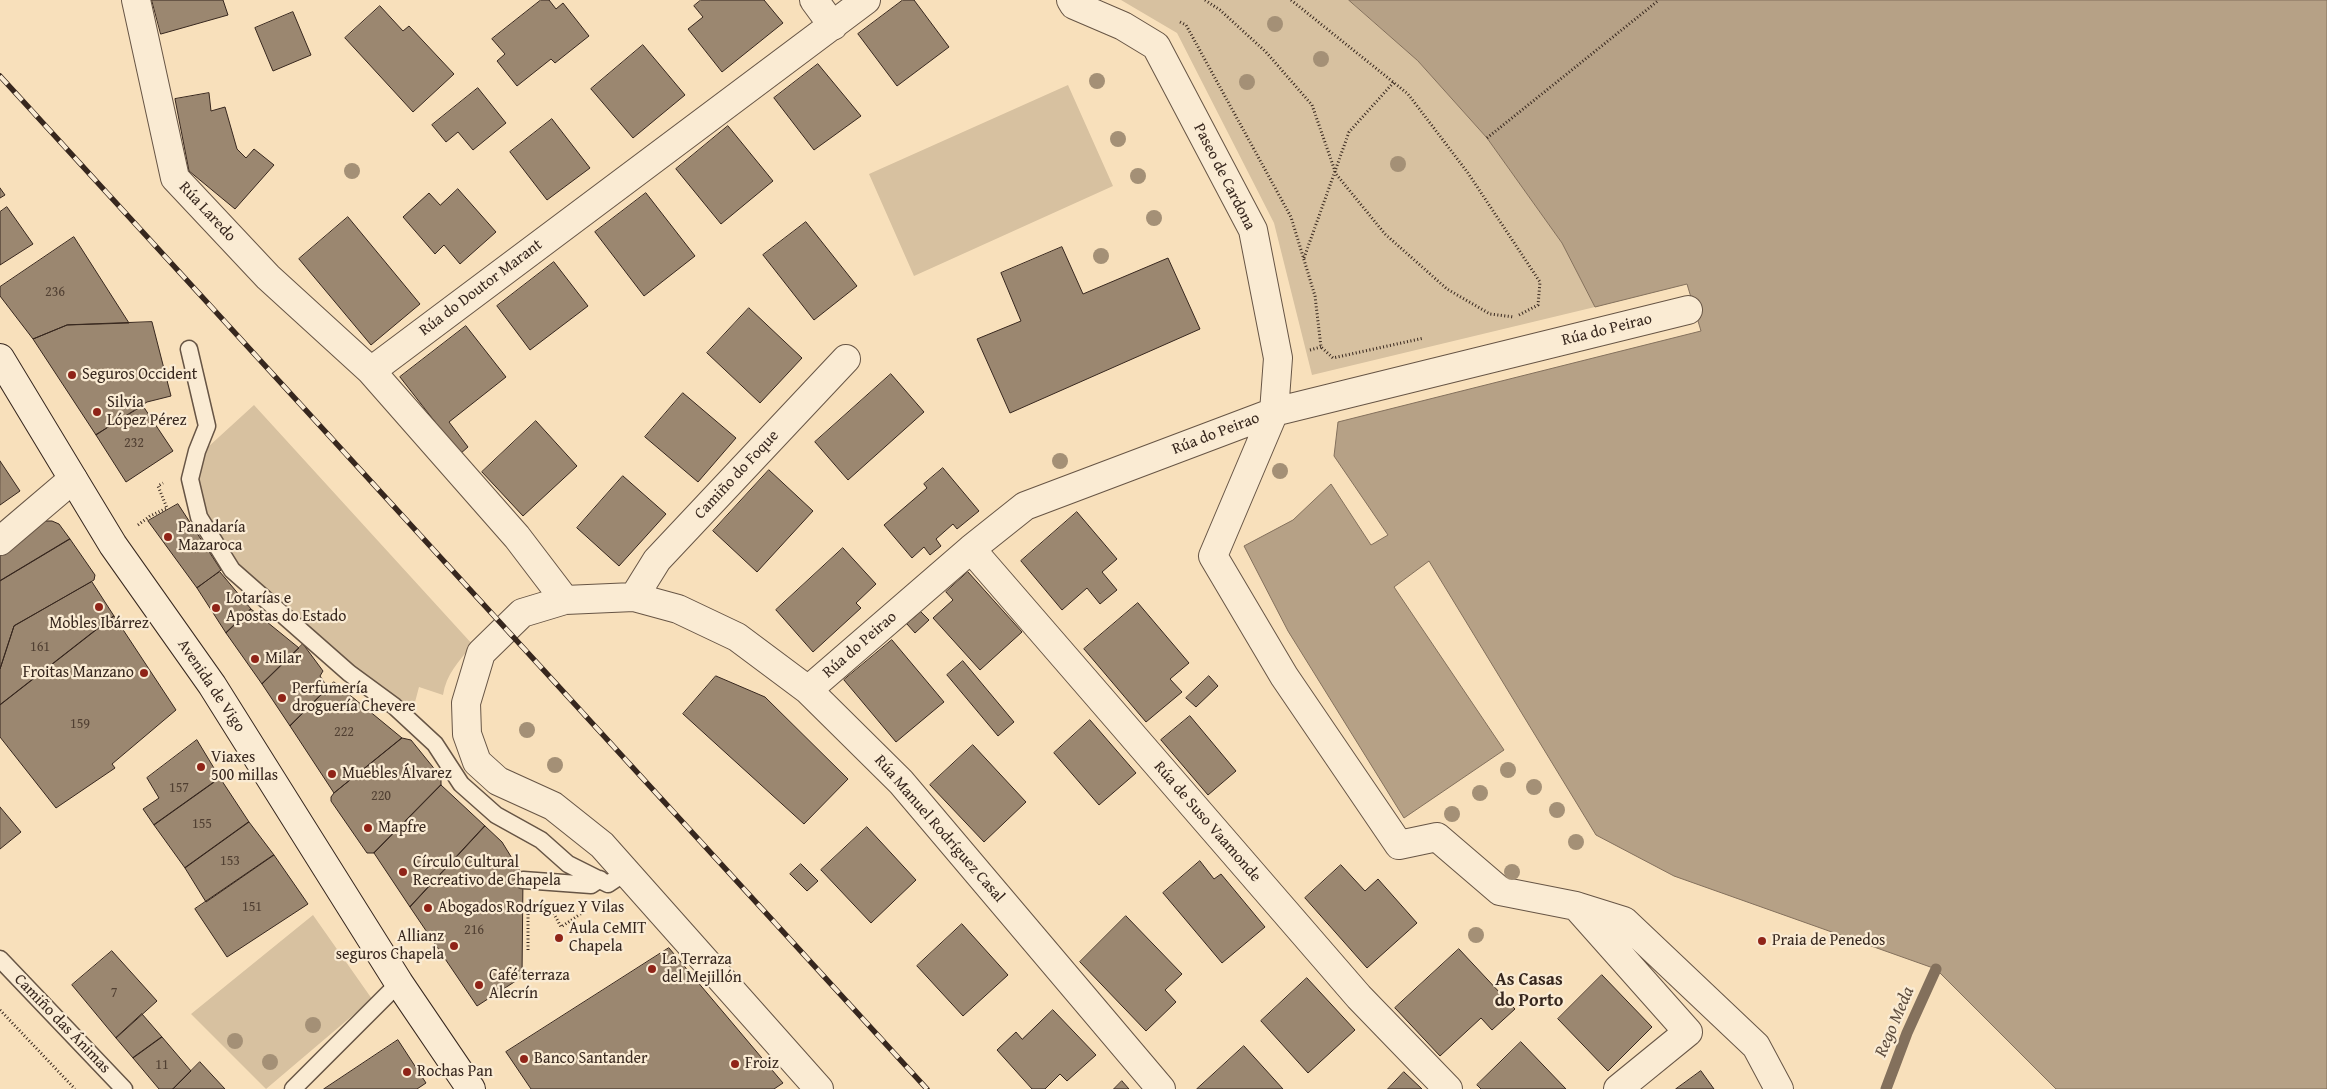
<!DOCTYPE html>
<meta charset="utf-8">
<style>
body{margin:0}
canvas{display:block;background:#f8e0bb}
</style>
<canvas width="2327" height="1089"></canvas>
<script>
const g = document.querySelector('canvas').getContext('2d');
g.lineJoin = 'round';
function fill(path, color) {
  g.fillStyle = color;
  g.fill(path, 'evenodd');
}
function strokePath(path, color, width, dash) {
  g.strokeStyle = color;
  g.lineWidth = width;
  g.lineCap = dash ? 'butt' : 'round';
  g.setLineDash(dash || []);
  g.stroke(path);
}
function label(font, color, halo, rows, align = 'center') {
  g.font = font + ' "Gentium Book Plus",serif';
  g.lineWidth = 4.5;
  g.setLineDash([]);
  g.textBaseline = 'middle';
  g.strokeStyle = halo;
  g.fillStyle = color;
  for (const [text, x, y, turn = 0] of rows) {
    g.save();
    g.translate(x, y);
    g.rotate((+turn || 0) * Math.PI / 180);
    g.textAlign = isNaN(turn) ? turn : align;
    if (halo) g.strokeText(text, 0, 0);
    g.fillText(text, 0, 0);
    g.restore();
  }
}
fill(new Path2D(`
 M1121,0H1349L1418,61L1487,138L1562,243L1595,307L1312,375L1274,223L1177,33Z
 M1068,85L1113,186L914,276L869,174Z
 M254,405L473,645C459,660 446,675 443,695L419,687L410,721L255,592L199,517L197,451L208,447Z
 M313,915L372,999L266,1089L191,1014Z`), '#d7c1a0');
const water = new Path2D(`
 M1349,0H2327V1089H2056L1936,969L1674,876L1596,835L1429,561L1394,587L1504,750L1404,818L1288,631L1244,546L1293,520L1331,484L1371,545L1388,535L1334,456L1338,422L1701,331L1687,284L1595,307L1562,243L1487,138L1418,61Z`);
fill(water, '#b6a186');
strokePath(water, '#83705c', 1);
strokePath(new Path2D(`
 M1886,1089L1907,1033L1936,969`), '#83705c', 11);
const building = new Path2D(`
 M152,0H223L228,15L161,34Z
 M541,0H549L556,9L563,3L589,36L555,63L551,59L517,86L497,61L505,54L492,39Z
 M701,0H764L783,23L722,72L688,29L703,17L694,6Z
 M903,0H914L949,47L897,86L858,34Z
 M380,6L403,31L409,26L454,74L413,112L345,38Z
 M293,12L311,55L273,71L255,28Z
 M643,45L685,95L633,138L591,89Z
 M818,64L861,116L814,150L774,98Z
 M478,88L506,123L473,150L458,132L446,142L432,125Z
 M209,93L211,111L225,107L237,149L246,158L254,149L274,165L235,209L189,171L175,99Z
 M552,119L590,168L547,200L510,152Z
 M728,126L773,181L721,224L676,169Z
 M0,188L5,195L0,198Z
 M458,189L496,232L460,264L444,245L435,254L403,217L429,193L440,205Z
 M646,193L695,256L644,296L595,232Z
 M7,207L33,244L0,265V212Z
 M348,217L420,304L371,345L299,259Z
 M806,222L857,286L814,320L763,255Z
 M74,237L129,323L67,325L33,339L0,296V287Z
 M1062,247L1083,294L1168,258L1200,329L1010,413L977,339L1021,321L1001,273Z
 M554,262L588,306L530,350L497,306Z
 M749,308L802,358L760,403L707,353Z
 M152,322L171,396L147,402L96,435L33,339L67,325Z
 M466,326L506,377L449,422L468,447L460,454L400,377Z
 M891,374L924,412L848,480L815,442Z
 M683,393L736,438L698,482L645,437Z
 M143,406L173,451L126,482L96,435Z
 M536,421L577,466L523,516L482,472Z
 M0,461L20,491L0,505Z
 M943,468L979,511L957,529L953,524L936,539L941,546L930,555L924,547L912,558L884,525L927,488L924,484Z
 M769,470L813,511L757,572L713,531Z
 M623,476L666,514L619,566L577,528Z
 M178,504L221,570L197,588L148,521Z
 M1077,512L1117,559L1102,572L1117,590L1100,604L1087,588L1062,610L1021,561Z
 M40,521H52L59,524L70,539L0,581V549Z
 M70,539L95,575L94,580L14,626L0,669V581Z
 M843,548L876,584L856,603L861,608L813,652L776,610Z
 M220,572L251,609L226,633L197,588Z
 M968,572L1022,632L980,670L933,618L953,600L946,592Z
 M92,582L114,616L0,705V669L14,626Z
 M1138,603L1189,663L1170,679L1182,692L1146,722L1084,649Z
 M251,609L299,648L262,684L226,633Z
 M921,612L929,620L915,633L907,624Z
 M114,616L176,710L112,764L115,768L56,808L0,737V705Z
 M892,640L944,702L896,742L844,680Z
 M303,644L323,671L320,676L328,688L290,726L262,684Z
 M963,661L1014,722L998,736L947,675Z
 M716,676L765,697L848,779L804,824L683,714Z
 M1209,676L1218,686L1196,707L1186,698Z
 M334,682L402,738L334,793L290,726Z
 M1190,716L1236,771L1208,795L1161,740Z
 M1090,720L1136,773L1099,805L1054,753Z
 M402,738L411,740L441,777V785L374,853H367L331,801V797L334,793Z
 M197,740L220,778L154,825L143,809L159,798L147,778Z
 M973,745L1026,802L984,842L930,785Z
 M220,778L249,822L185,868L154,825Z
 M441,785L485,826L410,907L374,853Z
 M0,807L21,832L0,849Z
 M249,822L274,855L206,902L185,868Z
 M485,826L502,842L523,876L522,977L477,1006L410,907Z
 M867,827L916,880L871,923L821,870Z
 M274,855L308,904L227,957L195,909Z
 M1200,861L1214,879L1221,874L1265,927L1222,963L1163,893Z
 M801,864L818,881L807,891L790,874Z
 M1341,865L1365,891L1378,879L1417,923L1367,968L1305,898Z
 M1126,916L1182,974L1165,990L1176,1002L1146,1031L1080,962Z
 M962,924L1008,975L963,1016L917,966Z
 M669,948L783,1083L774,1089H531L506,1052Z
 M1459,949L1515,1009L1492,1030L1481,1018L1440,1056L1395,1008Z
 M112,951L157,1001L116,1038L72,985Z
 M1602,975L1652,1027L1608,1071L1558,1019Z
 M1307,978L1355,1030L1308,1073L1261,1021Z
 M1053,1010L1096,1055L1067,1081L1060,1074L1045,1089H1032L997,1050L1016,1032L1022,1039Z
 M142,1014L162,1037L133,1058L116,1038Z
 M162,1037L191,1071L173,1089H159L133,1058Z
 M398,1040L426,1083L417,1089H324Z
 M1521,1042L1566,1089H1481L1477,1085Z
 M1244,1046L1283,1089H1197Z
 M200,1062L225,1089H173Z
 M1701,1071L1714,1089H1676Z
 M1404,1072L1422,1089H1388Z
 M1122,1081L1129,1089H1114Z`);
fill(building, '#9b8770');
strokePath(building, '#37271e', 1);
const service = new Path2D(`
 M189,349L207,426L197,451L190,479L199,517L232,570L349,673L394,706L435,744L461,784L496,815L541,840L568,864L608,884L626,872
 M523,880L591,885L600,879
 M0,959L124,1089
 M293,1089L399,983`);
const minor = new Path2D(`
 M136,0L175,178L268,277L371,371L517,537L565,600
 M814,0L833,26
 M1071,0L1074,5L1123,26L1156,46L1253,230L1278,358L1274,412L1213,556L1284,676L1399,845L1437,837L1500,891L1576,906L1624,921L1756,1046L1779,1089
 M371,371L866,0
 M0,541L73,479
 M971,549L1359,997L1448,1089
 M634,597L657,560L846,359
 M808,690L971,549L1025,506L1274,412L1688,310
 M1576,906L1688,1032L1618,1089
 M819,1089L602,845L553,806L498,781L477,762L467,734L466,703L481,653L522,613L565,600L634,597L678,609L737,637L808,690L901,782L1161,1089`);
const secondary = new Path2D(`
 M0,358L113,545L212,685L399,983L471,1089`);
strokePath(service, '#675545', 19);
strokePath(minor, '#675545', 30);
strokePath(secondary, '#37271e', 30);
strokePath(new Path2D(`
 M1205,0L1220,10L1266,52L1312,105L1336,174L1385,234L1447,289L1490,314L1514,317
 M1291,0L1408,94L1468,173L1540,282L1538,305L1519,315
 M1180,22L1186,25L1291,217L1315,296L1321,347L1333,358L1424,338
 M1487,138L1659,0
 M1304,258L1349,132L1394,82
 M1310,350L1321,347
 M138,525L150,516L167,508L158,486L163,483
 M552,910L561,927L582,913
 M528,950V908
 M0,1010L75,1089`), '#37271e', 3, [1, 2.5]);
strokePath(service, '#faebd3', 16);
strokePath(minor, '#faebd3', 28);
strokePath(secondary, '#faebd3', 28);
const rail = new Path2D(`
 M0,76L927,1089`);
strokePath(rail, '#37271e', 5.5);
strokePath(rail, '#faebd3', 4, [11]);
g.fillStyle = '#a49076';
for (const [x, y] of [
 [1275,24],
 [1321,59],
 [1097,81],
 [1247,82],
 [1118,139],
 [1398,164],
 [352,171],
 [1138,176],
 [1154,218],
 [1101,256],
 [1060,461],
 [1280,471],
 [527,730],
 [555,765],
 [1508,770],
 [1534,787],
 [1480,793],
 [1557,810],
 [1452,814],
 [1576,842],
 [1512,872],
 [1476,935],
 [313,1025],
 [235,1041],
 [270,1062]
]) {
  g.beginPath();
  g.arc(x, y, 8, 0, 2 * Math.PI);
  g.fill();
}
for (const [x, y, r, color] of [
 [72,375,5,"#8f2418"],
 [97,412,5,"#8f2418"],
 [168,537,5,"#8f2418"],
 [99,607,5,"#8f2418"],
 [216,608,5,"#8f2418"],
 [255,659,5,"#8f2418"],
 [144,673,5,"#8f2418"],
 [282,698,5,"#8f2418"],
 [201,767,5,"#8f2418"],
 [332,774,5,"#8f2418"],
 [368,828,5,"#8f2418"],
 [403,872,5,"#8f2418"],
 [428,908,5,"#8f2418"],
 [559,938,5,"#8f2418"],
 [1762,941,5,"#8f2418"],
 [454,946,5,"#8f2418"],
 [652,969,5,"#8f2418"],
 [479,985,5,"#8f2418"],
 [524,1059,5,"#8f2418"],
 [735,1064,5,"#8f2418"],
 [407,1072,5,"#8f2418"]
]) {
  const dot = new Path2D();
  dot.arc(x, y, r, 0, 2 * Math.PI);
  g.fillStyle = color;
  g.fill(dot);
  strokePath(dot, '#faebd3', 2);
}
label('14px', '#503f32', null, [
 ["236",55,292],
 ["232",134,443],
 ["161",40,647],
 ["159",80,724],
 ["222",344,732],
 ["157",179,788],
 ["220",381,796],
 ["155",202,824],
 ["153",230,861],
 ["151",252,907],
 ["216",474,930],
 ["7",114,993],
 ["11",162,1065]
]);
label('16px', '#37271e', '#faebd3', [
 ["Paseo de Cardona",1224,177,63],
 ["Rúa Laredo",207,212,47],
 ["Rúa do Doutor Marant",481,288,-37],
 ["Rúa do Peirao",1607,330,-14],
 ["Rúa do Peirao",1216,434,-21],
 ["Camiño do Foque",737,475,-47],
 ["Rúa do Peirao",860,645,-41],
 ["Avenida de Vigo",211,686,56],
 ["Rúa de Suso Vaamonde",1207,822,49],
 ["Rúa Manuel Rodríguez Casal",939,829,49],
 ["Camiño das Ánimas",62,1024,46]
]);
label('16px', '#37271e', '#faebd3', [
 ["Seguros Occident",82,375],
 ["Silvia",107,403],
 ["López Pérez",107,421],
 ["Panadaría",178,528],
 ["Mazaroca",178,546],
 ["Lotarías e",226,599],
 ["Apostas do Estado",226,617],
 ["Mobles Ibárrez",99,624,"center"],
 ["Milar",265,659],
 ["Froitas Manzano",134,673,"right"],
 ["Perfumería",292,689],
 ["droguería Chevere",292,707],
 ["Viaxes",211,758],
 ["500 millas",211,776],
 ["Muebles Álvarez",342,774],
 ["Mapfre",378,828],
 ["Círculo Cultural",413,863],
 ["Recreativo de Chapela",413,881],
 ["Abogados Rodríguez Y Vilas",438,908],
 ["Aula CeMIT",569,929],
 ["Chapela",569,947],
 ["Allianz",444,937,"right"],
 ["seguros Chapela",444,955,"right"],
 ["Praia de Penedos",1772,941],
 ["La Terraza",662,960],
 ["del Mejillón",662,978],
 ["Café terraza",489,976],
 ["Alecrín",489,994],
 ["Banco Santander",534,1059],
 ["Froiz",745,1064],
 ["Rochas Pan",417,1072]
], 'left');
label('bold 18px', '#37271e', '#faebd3', [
 ["As Casas",1529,980],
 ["do Porto",1529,1001]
]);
label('italic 18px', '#5d4c3d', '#faebd3', [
 ["Rego Meda",1895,1022,-67]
]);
</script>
